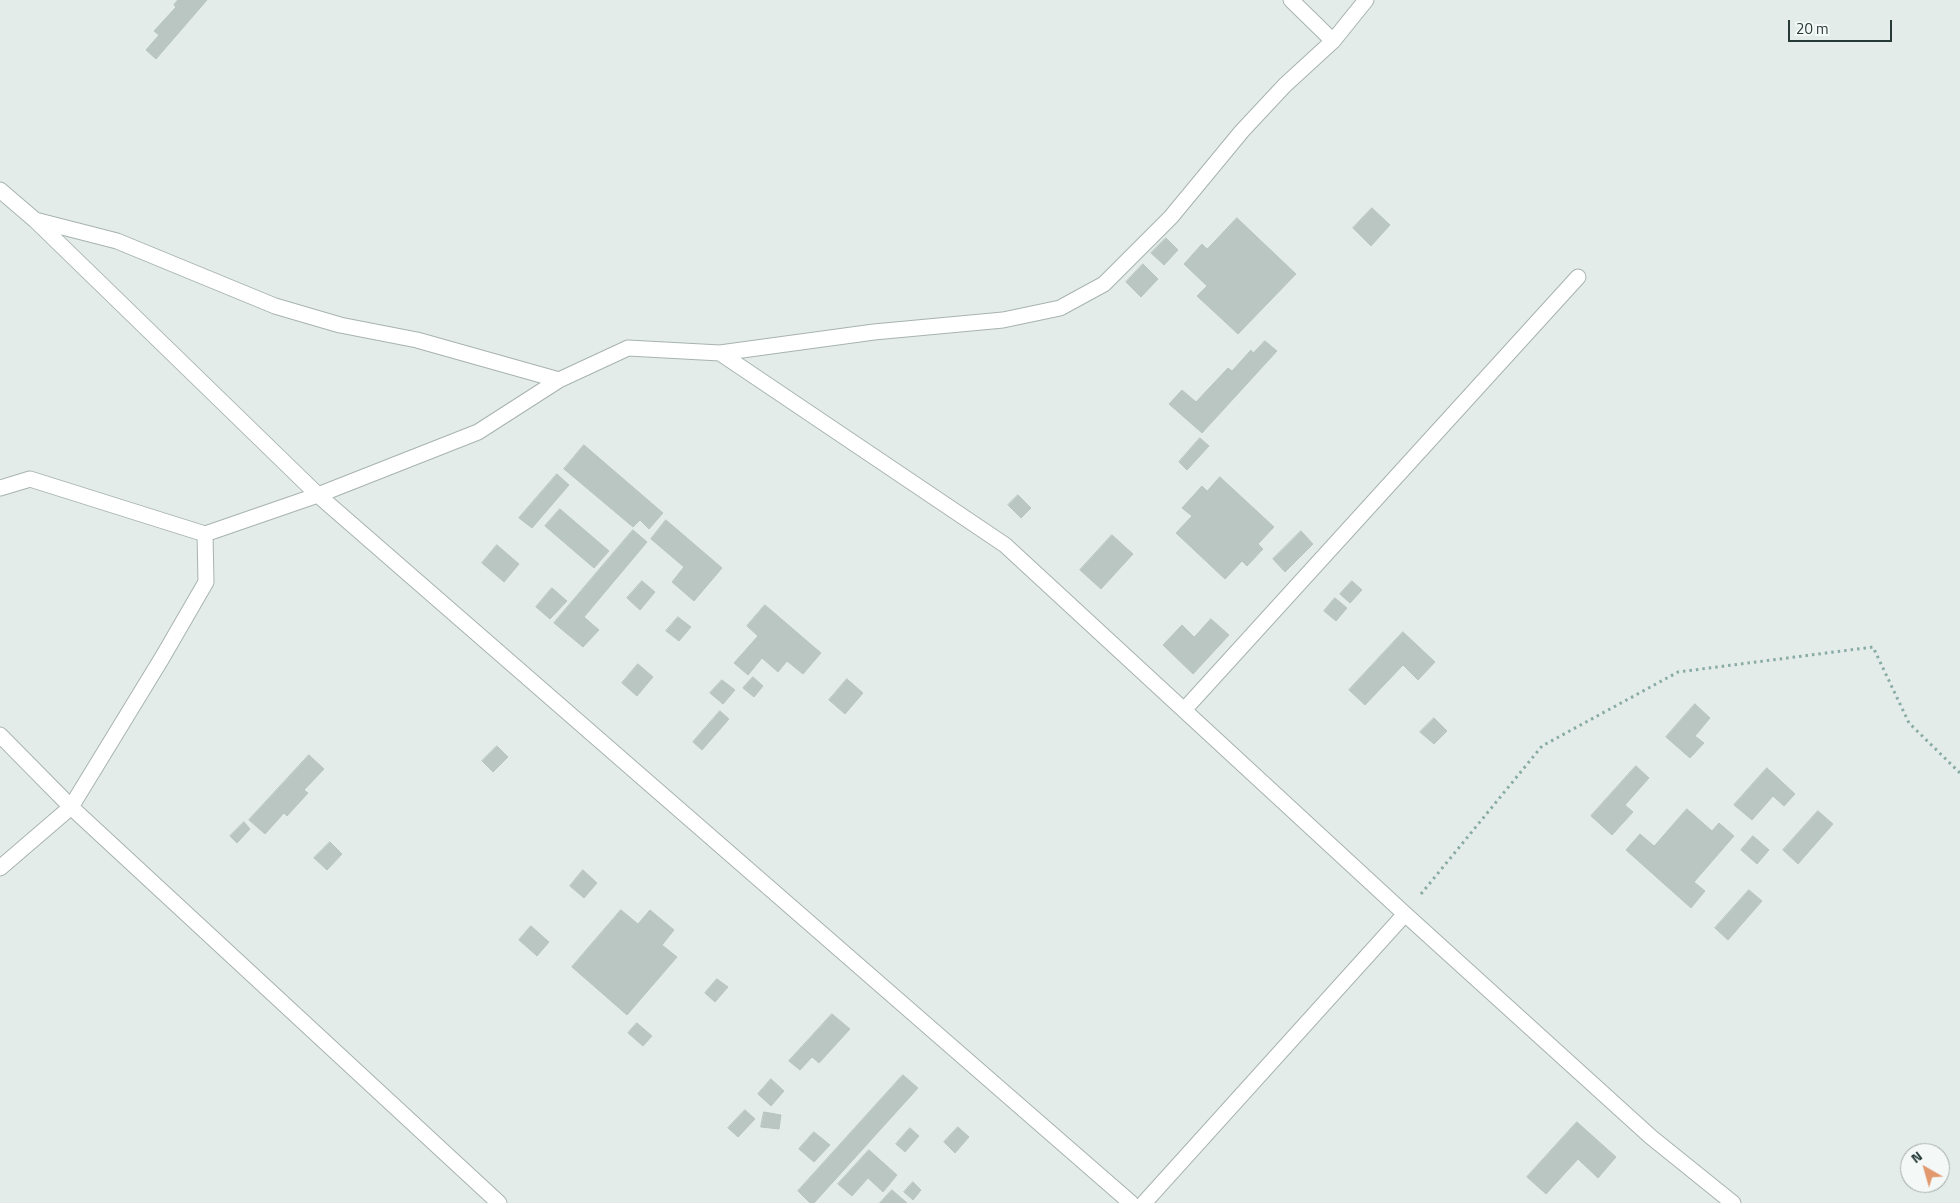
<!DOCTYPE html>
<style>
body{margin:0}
#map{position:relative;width:1960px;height:1203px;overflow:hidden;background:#e4ece9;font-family:"Titillium Web",sans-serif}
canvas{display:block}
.north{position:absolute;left:1900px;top:1143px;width:50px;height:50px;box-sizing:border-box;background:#f4f8f7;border:1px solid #a2acab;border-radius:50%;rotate:322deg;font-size:14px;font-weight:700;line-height:20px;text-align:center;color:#263b38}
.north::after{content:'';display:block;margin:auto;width:18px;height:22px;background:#e1986d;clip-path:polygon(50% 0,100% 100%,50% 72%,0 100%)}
.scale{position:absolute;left:1788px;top:20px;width:104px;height:22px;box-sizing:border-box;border:2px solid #263b38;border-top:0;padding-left:6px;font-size:15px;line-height:18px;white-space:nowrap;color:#263b38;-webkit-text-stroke:4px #f4f8f7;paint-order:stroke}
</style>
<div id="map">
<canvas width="1960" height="1203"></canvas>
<div class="north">N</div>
<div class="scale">20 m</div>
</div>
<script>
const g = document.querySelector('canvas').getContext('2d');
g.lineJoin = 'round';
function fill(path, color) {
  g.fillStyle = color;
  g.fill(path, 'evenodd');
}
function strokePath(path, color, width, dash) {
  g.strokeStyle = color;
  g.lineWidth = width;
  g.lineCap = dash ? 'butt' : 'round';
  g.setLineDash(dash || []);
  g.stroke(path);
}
const building = new Path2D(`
 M178,0H207L156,59L146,50L159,35L154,31L176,7L174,5Z
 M1372,208L1390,225L1371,246L1353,228Z
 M1237,218L1296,274L1238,334L1197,296L1207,286L1184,264L1202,244L1207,249Z
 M1166,238L1178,250L1164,265L1151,253Z
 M1143,264L1158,279L1141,297L1126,282Z
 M1265,341L1277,351L1202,433L1169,404L1182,390L1196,402L1228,368L1232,371L1251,350L1253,353Z
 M1200,438L1209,446L1187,470L1179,462Z
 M584,445L663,513L649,529L640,520L633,527L564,469Z
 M557,474L569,485L532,528L519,518Z
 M1220,477L1274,527L1258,544L1263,549L1247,566L1242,561L1225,579L1176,533L1192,516L1182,508L1202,486L1207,491Z
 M1018,495L1031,508L1021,518L1008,505Z
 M560,509L609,551L594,568L545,526Z
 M666,520L722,568L694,601L672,582L684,567L651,539Z
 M633,530L647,542L584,617L599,630L583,647L554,623Z
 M1301,531L1313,544L1285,572L1273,559Z
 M1112,535L1133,554L1101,589L1080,570Z
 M497,545L519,564L504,582L482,563Z
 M642,581L655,592L640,610L627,598Z
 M1352,581L1362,590L1350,603L1340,594Z
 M552,588L567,601L550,619L536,607Z
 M1335,598L1347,608L1336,621L1324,611Z
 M765,605L821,653L803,674L787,661L778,672L762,658L748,675L734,663L758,636L747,626Z
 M678,617L691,627L679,641L666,631Z
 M1211,619L1229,635L1193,674L1163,645L1182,625L1194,637Z
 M1403,632L1435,662L1418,680L1403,665L1365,705L1349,690Z
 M638,664L653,677L637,696L622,683Z
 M753,677L763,686L754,697L743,688Z
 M847,679L863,693L845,714L829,700Z
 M722,680L735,690L723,704L710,693Z
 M1695,704L1710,718L1695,736L1704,743L1690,758L1666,737Z
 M720,711L729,719L702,750L693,742Z
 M1434,718L1447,731L1434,744L1420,732Z
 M497,746L508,757L493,772L482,761Z
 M309,755L324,769L304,790L308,793L287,816L284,813L265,834L249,820Z
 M1636,766L1649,778L1625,805L1633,812L1612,835L1591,816Z
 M1767,768L1795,794L1784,806L1773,796L1752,820L1734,805Z
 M1687,809L1712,831L1719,823L1734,836L1694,882L1705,891L1691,908L1626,850L1640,834L1654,846Z
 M1818,811L1833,824L1798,864L1783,850Z
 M244,822L250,829L237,843L230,836Z
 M1753,836L1769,850L1757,864L1741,850Z
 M330,842L342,854L327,870L314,858Z
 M583,870L597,883L584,898L570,886Z
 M1749,890L1762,901L1728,940L1715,928Z
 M621,910L638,924L650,910L674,930L662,945L677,957L627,1015L572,967Z
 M531,926L549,942L537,956L519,940Z
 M717,979L728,987L715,1002L705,993Z
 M832,1014L850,1029L819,1063L812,1057L800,1070L789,1061Z
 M637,1023L652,1036L643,1046L628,1033Z
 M903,1075L918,1088L814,1203H810L798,1191Z
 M771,1079L784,1091L771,1106L758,1094Z
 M745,1110L755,1119L738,1137L728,1128Z
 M764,1112L781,1115L779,1129L761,1127Z
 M1577,1122L1616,1157L1598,1178L1578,1159L1546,1194L1527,1177Z
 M958,1127L969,1137L955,1153L944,1142Z
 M910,1128L919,1136L905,1152L896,1144Z
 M814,1132L830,1145L814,1162L799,1149Z
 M869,1150L897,1175L883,1192L868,1178L852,1196L838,1184Z
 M913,1182L921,1190L913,1200L904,1192Z
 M892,1190L907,1203H880Z`);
fill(building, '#bac6c2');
strokePath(building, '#b7c4c1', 1);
const minor = new Path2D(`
 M1291,0L1333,41
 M0,190L35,220L117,241L275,306L340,325L417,340L559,380
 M35,220L318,495L1131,1203
 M720,353L1005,545L1405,914L1651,1137L1733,1203
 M0,488L30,479L205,534L318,495L478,432L559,380L628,348L720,353L874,332L1003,320L1060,308L1104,284L1171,217L1242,131L1285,85L1333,41L1366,0
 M1184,710L1578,277
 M0,735L71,807L499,1203
 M0,868L71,807L162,658L206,582L205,534
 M1144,1203L1405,914`);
strokePath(minor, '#a7b3b0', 17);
strokePath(new Path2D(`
 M1421,894L1542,746L1678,672L1873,647L1909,723L1960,773`), '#88aba5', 3, [2.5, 4]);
strokePath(minor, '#fff', 15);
</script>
